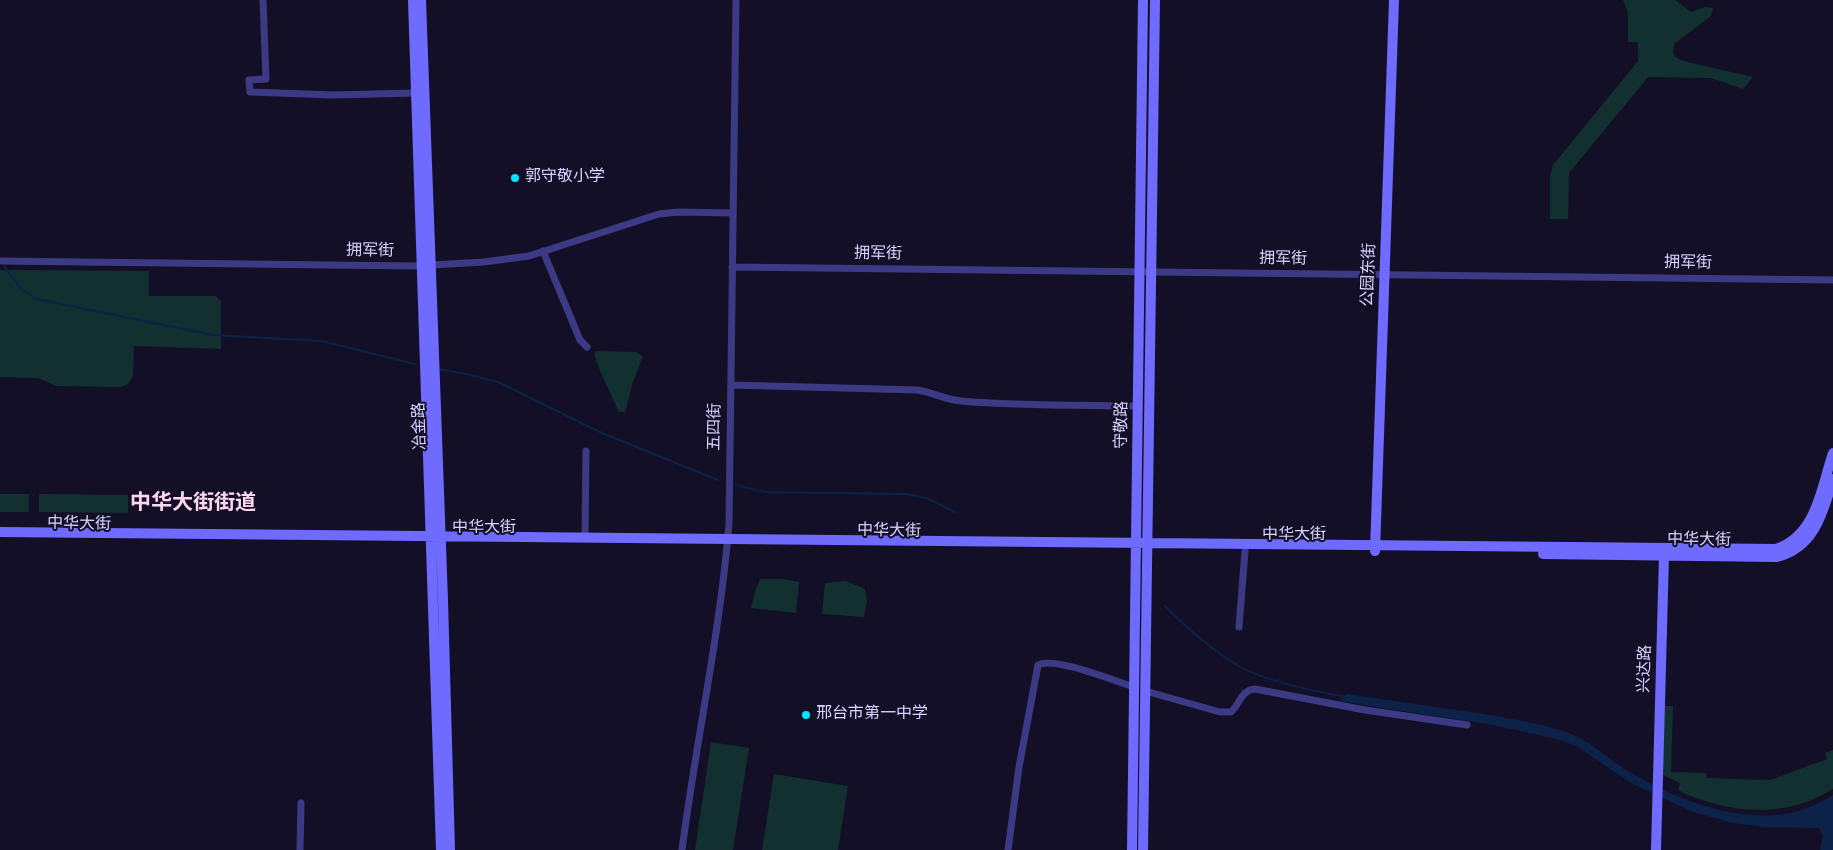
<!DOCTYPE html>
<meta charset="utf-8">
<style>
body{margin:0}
canvas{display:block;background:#130f26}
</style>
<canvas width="1833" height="850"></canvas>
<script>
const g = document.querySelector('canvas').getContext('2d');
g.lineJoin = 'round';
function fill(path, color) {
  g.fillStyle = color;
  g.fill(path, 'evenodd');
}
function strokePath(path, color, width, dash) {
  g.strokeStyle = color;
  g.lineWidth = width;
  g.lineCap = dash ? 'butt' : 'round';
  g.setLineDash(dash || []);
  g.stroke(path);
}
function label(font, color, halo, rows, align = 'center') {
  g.font = font + ' Overpass,"Noto Sans SC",sans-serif';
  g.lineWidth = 4;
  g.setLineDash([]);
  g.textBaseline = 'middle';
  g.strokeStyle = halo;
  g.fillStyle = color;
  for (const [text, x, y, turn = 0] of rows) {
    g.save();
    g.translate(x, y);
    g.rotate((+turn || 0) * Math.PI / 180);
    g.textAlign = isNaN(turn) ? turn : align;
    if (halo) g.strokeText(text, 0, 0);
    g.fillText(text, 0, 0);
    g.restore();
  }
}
fill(new Path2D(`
 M1623,0H1675L1691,12L1705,7L1713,8L1711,16L1674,44C1671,57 1676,58 1687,62L1753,77L1743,89L1711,78L1648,77L1569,173L1568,219H1550V176L1553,165L1638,61V42H1628V13Z
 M0,270L149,271V296H215L221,301V349L134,346L133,376L128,384L121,387L56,386L38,378L0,377Z
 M596,351L636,352L643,356L633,382L625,412H619L601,373L594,354Z
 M0,494H29V512H0Z
 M39,494L128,495V513L39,512Z
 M760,579H783L799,582L796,613L751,608L755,592Z
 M846,581L865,589L867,601L864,617L822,614L825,583Z
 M1664,706H1673L1671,772L1706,773L1707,778L1770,780L1827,759L1825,753L1833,750V789C1825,793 1817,798 1809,801C1767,817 1718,810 1678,790L1680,783L1661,774Z
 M711,742L749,748L733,850H695Z
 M774,774L848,786L838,850H762Z`), '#12302f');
fill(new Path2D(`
 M1347,694C1388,700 1429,706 1470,712C1502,717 1535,722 1566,732C1588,739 1604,756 1623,768C1671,798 1742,827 1799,811C1811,807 1822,802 1833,795V850H1820L1823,836L1819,828L1764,827L1733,823L1693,812L1631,783L1578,747L1561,740L1493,725L1339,701Z`), '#0c2248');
strokePath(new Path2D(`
 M4,266L21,289L37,299L212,335L321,341L415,364
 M438,369L471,375L498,382L602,433L718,480
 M736,485L764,492L908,494L929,499L955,512
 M1165,606C1187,628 1212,650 1239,666C1267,682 1315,691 1346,697`), '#0c2248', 2);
strokePath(new Path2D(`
 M263,0L266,79L249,80L250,92L333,95L415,93
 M543,251L580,340L587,347
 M0,261L414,266L484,262L529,256L659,214L679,212L733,213
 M732,267L1833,280
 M731,385L917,390C933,392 945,400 961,401C1020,406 1079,405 1138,406
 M585,538L586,451
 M1239,627L1245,551
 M1145,691L1220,712H1231C1240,704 1241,690 1255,689L1365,710L1467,725
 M300,850L301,803
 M682,850C696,741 720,634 729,524L736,0
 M1008,850L1019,767L1038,665C1053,656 1115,681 1134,687`), '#3d3a85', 7);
strokePath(new Path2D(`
 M413,0C421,283 433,567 441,850
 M421,0L443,600L450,850
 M0,532L1776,549C1817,535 1821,488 1833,453
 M1375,551L1394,0
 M1543,554L1777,557C1815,547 1823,512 1833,479
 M1132,850L1143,0
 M1143,850L1155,0
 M1656,850L1664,555`), '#6f6bff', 10);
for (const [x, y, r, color] of [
 [515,178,5,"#00e5ff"],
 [806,715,5,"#00e5ff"]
]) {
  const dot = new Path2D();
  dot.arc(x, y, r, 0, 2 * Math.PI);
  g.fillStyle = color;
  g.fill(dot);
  strokePath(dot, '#130f26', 2);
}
label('16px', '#d9d4ff', '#130f26', [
 ["郭守敬小学",525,178],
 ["邢台市第一中学",816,715]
], 'left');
label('16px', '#d9d4ff', '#130f26', [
 ["拥军街",370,252,1],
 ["拥军街",878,255,1],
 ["拥军街",1283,260,1],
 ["拥军街",1688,264,1],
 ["公园东街",1370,275,-88],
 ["守敬路",1123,425,-89],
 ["冶金路",421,426,-92],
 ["五四街",716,427,-89],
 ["中华大街",79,525,1],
 ["中华大街",484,529],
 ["中华大街",889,532,1],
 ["中华大街",1294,536],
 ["中华大街",1699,541,1],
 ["兴达路",1646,669,-88]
]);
label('bold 21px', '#ffd6f0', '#130f26', [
 ["中华大街街道",193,505]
]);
</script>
